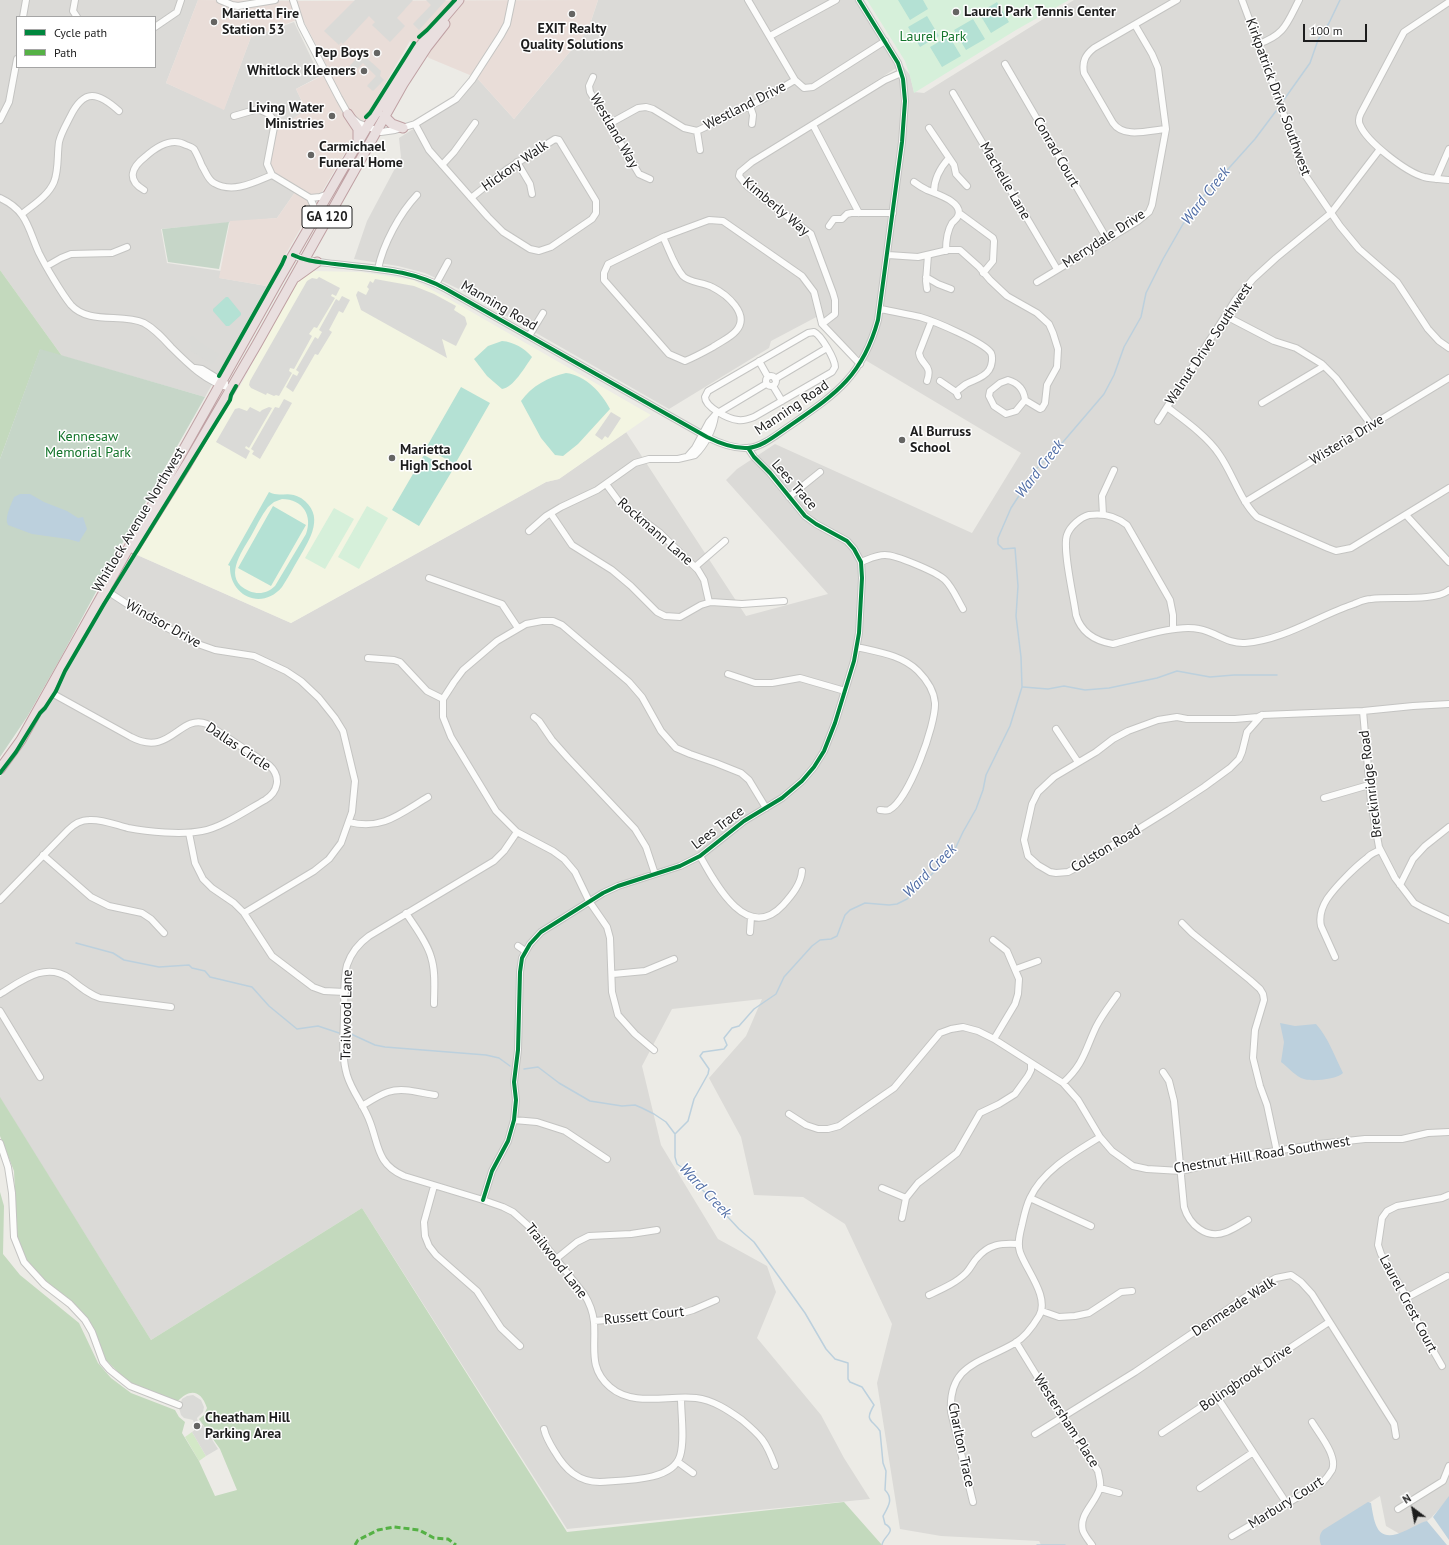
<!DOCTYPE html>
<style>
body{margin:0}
#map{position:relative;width:1449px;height:1545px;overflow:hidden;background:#ecebe6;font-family:"PT Sans",sans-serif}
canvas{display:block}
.legend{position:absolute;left:16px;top:16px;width:140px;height:52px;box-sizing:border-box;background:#fff;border:1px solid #a5a5a5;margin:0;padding:5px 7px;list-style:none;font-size:12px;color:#1d1d1d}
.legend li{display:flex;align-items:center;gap:8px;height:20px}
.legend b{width:20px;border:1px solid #a5a5a5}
.north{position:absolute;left:1393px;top:1489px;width:40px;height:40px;-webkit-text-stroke:3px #fff;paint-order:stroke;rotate:328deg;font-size:11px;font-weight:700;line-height:16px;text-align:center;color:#1d1d1d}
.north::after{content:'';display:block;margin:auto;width:14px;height:18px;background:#1d1d1d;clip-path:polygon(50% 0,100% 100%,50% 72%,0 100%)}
.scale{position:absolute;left:1303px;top:24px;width:64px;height:18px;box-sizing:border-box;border:2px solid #1d1d1d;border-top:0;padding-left:5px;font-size:12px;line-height:14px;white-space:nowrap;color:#1d1d1d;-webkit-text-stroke:3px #fff;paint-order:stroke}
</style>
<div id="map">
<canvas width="1449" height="1545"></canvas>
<ul class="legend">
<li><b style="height:5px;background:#00873e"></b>Cycle path</li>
<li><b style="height:5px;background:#55b145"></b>Path</li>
</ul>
<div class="north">N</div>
<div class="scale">100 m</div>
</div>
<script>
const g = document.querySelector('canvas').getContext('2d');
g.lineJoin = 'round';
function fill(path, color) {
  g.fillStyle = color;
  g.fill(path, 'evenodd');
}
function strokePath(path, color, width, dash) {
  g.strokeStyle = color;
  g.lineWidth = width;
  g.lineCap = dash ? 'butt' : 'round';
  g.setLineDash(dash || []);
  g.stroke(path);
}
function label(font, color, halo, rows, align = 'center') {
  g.font = font + ' "PT Sans",sans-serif';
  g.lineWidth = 3;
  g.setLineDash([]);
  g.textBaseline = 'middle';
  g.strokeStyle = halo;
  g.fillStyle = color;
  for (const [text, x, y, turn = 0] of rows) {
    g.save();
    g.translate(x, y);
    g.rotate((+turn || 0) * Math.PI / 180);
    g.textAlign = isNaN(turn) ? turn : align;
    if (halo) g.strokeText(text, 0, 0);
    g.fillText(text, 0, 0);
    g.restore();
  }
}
fill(new Path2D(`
 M0,0H198L166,83L224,109L251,37L294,22L320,76L296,89L306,110L278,129L298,188L277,218L161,229L167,263L221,271L220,278L267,286L205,397L62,356L0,270ZM17,17H155V67H17Z
 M598,0H856L898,67L792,133L903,66L910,75L914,92L924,93L1074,0H1449V1498L1431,1518L1405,1537L1386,1526L1380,1496L1323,1532L1327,1545H1041L1039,1541L941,1536L900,1529L877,1383L892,1324L845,1224L803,1197L754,1195L741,1137L709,1078L746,1036L762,999L672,1009L642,1066L661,1145L718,1239L767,1266L776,1292L757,1338L821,1415L844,1458L870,1499L567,1529L362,1208L151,1340L0,1098V777L18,753L135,554L291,623L546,482L559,479L626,432L746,616L828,594L726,480L737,469L775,444L972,533L1021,453L835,342L823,323L822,314L771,341L769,348L669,409L461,290L425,273L398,266L354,259L367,221L401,157L399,138L461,99L477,78L514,119L588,30Z`), '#dbdad7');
fill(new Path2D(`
 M198,0L296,1L598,0L588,30L514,119L477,78L429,58L410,41L267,286L219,278L230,221L277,218L298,188L273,172L268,165L278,129L306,110L296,89L330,72L302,18L251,37L224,110L166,83Z`), '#e9ddd8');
fill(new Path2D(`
 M312,271L361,272L413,280L449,299L651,415L559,479L546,482L291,623L135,554L243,381L298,278Z`), '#f3f5e2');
fill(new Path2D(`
 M192,1432L206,1456L199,1461L185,1437Z`), '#d3e8c7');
fill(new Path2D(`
 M0,270L62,356L40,350L0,459Z
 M0,1097L151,1340L362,1208L567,1532L844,1502L882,1545H0V1192L4,1206L3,1254L20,1275L79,1323L98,1363L111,1378L131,1393L175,1410L179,1417L185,1422L182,1433L199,1461L215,1496L237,1490L220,1449L199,1419L204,1415L207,1408C201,1390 190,1388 177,1402L132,1385L119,1373L106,1360L97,1337L71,1303L40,1276L27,1263L17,1236L14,1171L0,1136Z`), '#c3d9bd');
fill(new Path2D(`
 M229,222L219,269L168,262L162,229Z
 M40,349L205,397L119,549L60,659L27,717L0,757V459Z`), '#c6d6c8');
fill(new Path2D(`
 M867,0H1069L1016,30L914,93L910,76L905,61Z
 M367,506L388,518L359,569L338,557Z
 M334,508L354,519L325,569L305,558Z`), '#d6f0da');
fill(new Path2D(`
 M898,0H923L928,9L910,20Z
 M997,2L1009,22L991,33L979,13Z
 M927,16L939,36L920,47L908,27Z
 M973,19L985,39L966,50L954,30Z
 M949,36L961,56L942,67L930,47Z
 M226,297H228L241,313V315L229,326H226L213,311V309Z
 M502,341C514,342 524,348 532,357C525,367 513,388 502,389L487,376L474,359L488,346Z
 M566,373C585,375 602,393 610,409L578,444L563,456L555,455L541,438L521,401C532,386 548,377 566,373Z
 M461,387L490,403L455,464L426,448Z
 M424,455L452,471L419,526L392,510Z
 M269,492C280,498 288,490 301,498C326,515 310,539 299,558C293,568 288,578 282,587C262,611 229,596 230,566L228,565ZM282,499C303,499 313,516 306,534L275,586C268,593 259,595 249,591C222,579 241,553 251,536C256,527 261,516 268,507L274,502Z
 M273,506L306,525L271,586L238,568Z`), '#b4e1d4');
fill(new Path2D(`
 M355,0H413L397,18L405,26L390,42L372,25L375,22L369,16L343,44L341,42L339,45L324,31Z
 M426,0H446L419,30L413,24L431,5Z
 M361,53L381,71L380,76L384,80L373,91L367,86L376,76L363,63L353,73L348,68Z
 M319,277L340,288L336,296L332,294L331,296L335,298L317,328L314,327L309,334L312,336L294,369L290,368L289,371L292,373L279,396L276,395L274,396L267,393L266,395L251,388L249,385L250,381L307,281L312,278L317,279Z
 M375,279L414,286L434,294L456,306L454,310L465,317L467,324L456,346L442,339L447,358L361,310L356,295L358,291L366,295L369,289L367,287L370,281L373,283Z
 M342,296L350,300L343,313L339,311L329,330L332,332L318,355L315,354L293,392L286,387L293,374L297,376L299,372L296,370L315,337L318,339L322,332L319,330L336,299L339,301Z
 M192,336L205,346L219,354L212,364L190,350L192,347L189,340Z
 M284,399L292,403L260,459L252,454L254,451L251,449L275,407L279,408Z
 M250,407L260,412L262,410L269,407L272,408L249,448L246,446L245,448L250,451L246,459L216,442L235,409L239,408L247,411Z
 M611,412L621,418L608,438L605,436L602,440L595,435Z
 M193,1395L201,1400L204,1407L203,1412L197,1418L199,1427L203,1425L218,1449L206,1456L192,1432L196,1429L193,1420L184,1418L181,1415L179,1408L182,1399L187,1396Z`), '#dadad7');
fill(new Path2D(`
 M20,494H30L44,502L67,511L78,518L83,517L87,529L79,542L68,539L32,534L8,525C4,518 11,505 14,497Z
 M1280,1023L1295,1026L1316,1024C1328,1037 1335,1057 1343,1073C1338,1079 1312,1082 1304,1079C1296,1077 1288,1067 1281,1062L1284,1042Z
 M1449,1496V1540L1433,1517Z
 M1368,1502L1371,1503C1375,1528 1378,1544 1407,1530C1414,1527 1419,1523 1427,1521L1447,1545H1321C1319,1539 1319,1535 1323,1530Z`), '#bcd0dd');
strokePath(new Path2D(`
 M1283,101L1310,63L1318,40L1329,23L1340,0
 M1023,687L1048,689L1064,686L1085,690L1109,688L1157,678L1177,671L1210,677L1234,675H1277
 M76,943L113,953L124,960L159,967L189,965L192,968L205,971L210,977L252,987L269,1006L297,1029L318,1026L339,1033
 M351,1034L375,1045L385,1047L486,1055L499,1058L510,1066
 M524,1069L538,1067L559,1083L590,1101L622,1106L635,1105L642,1108L654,1114L666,1122L675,1134
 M882,1545C883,1536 898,1531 885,1524L883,1516C888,1507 894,1499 885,1490L886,1471L883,1463L880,1431C872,1419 864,1422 874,1405L862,1387L850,1382L848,1379V1363L835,1359L826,1349L805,1313L754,1242L739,1229L697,1184L687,1171L677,1164L675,1157V1134L688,1121L694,1099L708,1074L709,1069L700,1056L703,1052L724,1049L727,1045L724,1038L732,1028L739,1026L754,1009L776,994L784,977L812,946L820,940L831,939L837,936L845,915L850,910L865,903L889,905L897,904L907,899L948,858L955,849L963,832L976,809L983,790L986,775L1010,726L1022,687L1021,657L1016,616L1018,586L1015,548L1003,549L998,544V538L1011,508L1037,468L1063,442L1104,394L1114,375L1124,347L1141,317L1146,293L1163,259L1183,224L1203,197L1255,139L1276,111
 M1037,1545H1065`), '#bcd0dd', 1.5);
const minor = new Path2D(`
 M75,0L73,11L77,17
 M220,0L232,5L238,6L275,0
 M293,0L301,25L339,98L348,114L358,123L381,132L395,130L415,124L456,99L472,80L501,35L507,24L512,0
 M748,0L795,80L804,88L813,87L885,41
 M1242,0L1278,97L1303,172L1340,226L1359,249L1397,282L1428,329L1439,341L1449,348
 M1449,2L1404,32L1361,113C1359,117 1358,121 1360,125C1367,142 1406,172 1424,177C1432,179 1441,179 1449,180
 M23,17L26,0
 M155,27L177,12L181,0
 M770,36L836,0
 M1258,44C1285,35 1287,23 1299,0
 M1005,64L1107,239
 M593,77L589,86L590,92L639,174L650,179
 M953,93L1057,269
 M750,106L753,115L752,124
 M234,116L258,109L269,114L275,122L267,164L272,175L310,198L315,209V217
 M0,120L9,102L17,59
 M415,124L429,150L488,217L503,232L530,249L539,251L551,247L592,219L596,213V201L559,140L555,139L506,170L471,198
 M609,124L638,108L646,107L653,109L684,128L697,131L760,101L795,80
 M813,125L859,213
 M929,128L954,165L956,174L967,186
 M1166,129C1150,130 1124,139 1113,123L1084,73C1082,62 1085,55 1094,48L1177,0
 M697,131L700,150
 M517,162L530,184L532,194
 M442,165L454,152L475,123
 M1436,179L1449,149
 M914,182C918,185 923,188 927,190C936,194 964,202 958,216C957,219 954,221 952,223C947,231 946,241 946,251
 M144,190C126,180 132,167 145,157C156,147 172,137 186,145C189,146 192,147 194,149C197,154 200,161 202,166C206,172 208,180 214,183C233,194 255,182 272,175
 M934,192C934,179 940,168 949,158
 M0,198C28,211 28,229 39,253C46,267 62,294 71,305C89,325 122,313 144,323C155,329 163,338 171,347C188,364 206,382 230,388
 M310,198L320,197L328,194
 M959,213L993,238L994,241L993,261L983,273
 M22,214C33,205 48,196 54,182C59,169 57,155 59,142C61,133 66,125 70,117C84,88 98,92 119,111
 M829,226L834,219H842L847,214L851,213H893
 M663,237C669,249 674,266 683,276C690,283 703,282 712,287C726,294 751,314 736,331C730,338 720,342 713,347C704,352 695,357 685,361L669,354L604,280V273L608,264Z
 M663,237L709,220L723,221L802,276L814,292L822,324L860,364
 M293,255C307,262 321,262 335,264C375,269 410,269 446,289L707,437C719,443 734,449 748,448C762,447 776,435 788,427C834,395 862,378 878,320L902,142L905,101L903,79L898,63L859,0
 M888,255L918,257L948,250H960L979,267L990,280L1007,296L1037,313L1049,324L1053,333L1058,349L1057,367L1047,385L1045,403L1042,408L1040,409L1025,400
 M47,266L61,258L71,254L112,253L127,247
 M378,269C383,244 400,213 417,195
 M926,277L938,284L951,289
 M1037,282L1138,221L1149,212L1152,205L1166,129L1158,68L1152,54L1135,25
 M436,284L448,262
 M927,289L926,281L928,255
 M881,309C894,312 907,314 920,317C934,321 984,342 991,353C993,357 992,366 989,370C984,378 973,380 966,384C962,387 959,389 956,392L958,396
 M1226,316L1274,341L1296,348L1322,364L1336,378L1372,426
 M822,324L835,314V300L833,293L811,234L747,186L739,176L740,172L752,162L885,80L901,73
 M814,332C821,335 835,359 835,367L832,372L754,417C749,419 744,421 738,420C728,419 705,407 705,397L708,391L808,333Z
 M529,336L543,313
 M759,361L768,377
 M195,368L202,369L225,383
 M766 381a5 5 0 1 1 10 0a5 5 0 1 1-10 0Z
 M775,379L827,348
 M1008,380C1018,383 1024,390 1025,400L1016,411L1006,414L994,406L989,396L990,391L1000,383Z
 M927,381C933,364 921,366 919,353L931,322
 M940,381L956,392
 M773,386L782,401
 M1262,403L1324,366
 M1167,407C1184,420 1207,436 1219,454C1233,474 1240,500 1257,517L1328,548L1336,551L1351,548L1449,488
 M1158,421L1236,299L1253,279L1276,258L1331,213L1380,149
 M688,456L695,448L709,422L716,414L766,384
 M606,484L620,503L660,533L698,570L704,580L709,602
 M789,497L820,472
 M1245,502L1449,378
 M551,514L572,545L612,570L631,586L657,612L665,616L680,617L701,605L711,602L742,604L784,601
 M1103,515L1102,496L1114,470
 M1406,515L1449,562
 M529,531L546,516L561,507L597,490L635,463L649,459H678L695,455C705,445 713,430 715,416
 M861,562C869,559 876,555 885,555C896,555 937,572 945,580C953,588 957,599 963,609
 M695,567L725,541
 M429,578L502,604L518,628
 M104,589L150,619L198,644L215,650L254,656L286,671L301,681L319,698L335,718L343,731L355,781L352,812L341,843L329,859L314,871L244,913
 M1173,629V615L1170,600L1127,525C1116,516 1103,513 1089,515C1081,517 1070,526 1067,535C1062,549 1074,598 1076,615C1081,632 1095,641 1113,644C1136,638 1177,624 1199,629C1216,632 1227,644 1245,643C1284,640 1318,616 1354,604C1359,602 1365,599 1371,599C1390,596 1435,602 1449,590
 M857,647C878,652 902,655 918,671C926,679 934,691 935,703C936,724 909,800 889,810C886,811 883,810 880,810
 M368,658L394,660L400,662L427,691L443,699
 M728,674L755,683H772L800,678L845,691
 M1363,711L1371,802L1379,847L1395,878L1414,903L1423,908L1449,920
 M1262,715L1247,732L1242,752L1239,759L1230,768L1204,787L1169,810L1106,849L1089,861L1068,872L1056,873L1050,872L1038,865L1028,856L1024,840L1032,804L1038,792L1054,777L1096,752L1113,739L1128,731L1158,720L1177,717L1187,719H1235L1258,717L1262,715L1363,711L1413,706L1449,704
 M534,717L539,721L552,740L568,758L635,829L646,847L655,874
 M1056,729L1078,762
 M1324,798L1369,785
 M349,822C382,831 401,813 428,797
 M517,832L504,851L494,861L369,936C358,944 351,953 347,965C343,979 345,996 344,1011C344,1032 341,1055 347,1075C352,1092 364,1105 370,1122C379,1146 377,1164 404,1176L483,1200L503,1207L513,1212L533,1230L584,1294C589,1302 593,1312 594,1322C596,1348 588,1368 610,1387C633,1407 668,1395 696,1398C713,1400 728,1410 742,1420C761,1436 766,1441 775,1466
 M189,833L195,863L203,879L212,888L234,903L244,913L272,956L313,987L324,991L345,992
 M43,855L91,897L109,906L142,913L151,919L164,933
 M700,856C715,883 747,944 783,905C792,895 801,884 802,871
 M1400,885L1413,859L1425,846L1449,827
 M0,900L68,830C74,824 80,820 89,820C102,819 116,825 128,828C148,832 182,835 202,831C221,828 247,810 265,800C278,792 282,777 269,765L207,724C179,713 171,758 131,737L48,691
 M406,913C415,927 427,942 431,957C436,972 434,989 434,1004
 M1182,923L1192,933L1250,980L1260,989L1263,994L1264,1000L1255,1030L1253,1058L1260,1086L1267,1105L1277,1152
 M750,932L751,917
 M993,940L1007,951L1019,979L1018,994L1015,1004L994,1039
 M518,946L525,951
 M1335,957L1321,926C1319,917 1322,907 1327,899C1336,886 1355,867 1367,858C1370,854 1376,852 1380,850
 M1016,969L1038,961
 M613,974L645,971L674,959
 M0,994C20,982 45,961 69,978C79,986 88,994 100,998L171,1007
 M0,1011L40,1077
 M654,1050L635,1034L618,1015L612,992L610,938L607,927L589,901L575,872L564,859L553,851L517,832L496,811L451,737L443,717V699L454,682L463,670L497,641L526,624L542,621H553L562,625L629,682L642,697L661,731L676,748L690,754L716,763L741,773L749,780L766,808
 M1163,1072L1169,1081L1174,1101L1184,1207C1189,1224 1206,1240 1226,1232C1234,1229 1241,1224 1248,1220
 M1063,1083C1084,1064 1085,1050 1096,1027C1102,1015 1110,1005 1117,995
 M362,1106C370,1101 379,1095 388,1092C403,1087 420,1093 435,1095
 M789,1114L806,1125L818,1129H828L839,1126L894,1088L940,1033L951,1029L963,1027L978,1031L994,1039L1063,1083L1078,1100L1100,1137L1112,1151L1133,1166L1147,1169L1181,1171L1238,1157L1319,1144L1365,1139H1402L1428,1133L1449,1132
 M514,1120L537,1122L565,1131L607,1159
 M0,1143L8,1167L12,1193L14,1237L24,1262L44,1284L70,1304L85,1320L92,1332L103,1362L110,1370L130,1386L179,1405
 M434,1186L424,1222L425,1236L429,1246L436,1255L477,1291L501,1328L520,1346
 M882,1188L906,1198
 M1030,1198L1091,1226
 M483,1200L492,1171L508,1141L514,1120L516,1100L514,1082L518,1050L520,972L522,958L530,944L541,932L603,893L618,886L680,866L700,856L744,821L782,798L802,781L814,767L824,751L835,723L854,661L859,633L862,578L861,562L854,549L847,541L816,524L805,516L770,473L754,457L748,448
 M902,1218L906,1198L918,1183L957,1153L980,1113L999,1104L1015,1094L1028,1076L1031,1070V1064
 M556,1259L577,1242L589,1236L631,1234L657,1230
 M929,1295C942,1289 956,1283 966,1273C971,1268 973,1262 977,1258C989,1244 1001,1243 1018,1244
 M1406,1298L1447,1276
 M1042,1311L1059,1317L1075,1316L1089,1313L1121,1292L1132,1291
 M594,1321L679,1314L693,1310L716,1300
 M1016,1342L1062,1417L1098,1471C1099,1477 1101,1482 1100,1487C1097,1502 1078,1514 1083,1531C1085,1536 1089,1541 1092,1545
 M1442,1366L1422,1331L1402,1289L1381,1254L1378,1245L1382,1218L1387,1211L1397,1206L1442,1198L1449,1195
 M1217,1397L1287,1504
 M544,1429C546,1438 550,1444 555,1452C565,1469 578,1482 600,1482C622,1480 672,1482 680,1456C685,1440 681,1415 681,1398
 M1162,1433L1329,1322
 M1035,1434L1135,1372L1265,1284L1276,1278L1291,1275L1301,1282L1312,1294L1394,1424L1396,1436
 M678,1462L693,1473
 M1100,1488L1119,1493
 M1200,1488L1252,1453
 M973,1502L951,1412C948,1364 981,1363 1015,1343C1025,1337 1033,1326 1039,1316C1050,1297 1026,1270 1020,1252C1017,1243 1020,1233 1022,1225C1024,1216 1026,1206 1030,1198C1043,1170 1074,1153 1100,1137
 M1398,1509L1443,1481L1449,1466
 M1232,1536L1322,1483C1326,1479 1329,1475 1332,1470C1338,1456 1319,1434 1312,1422`);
const highway = new Path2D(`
 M348,114L358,129V141
 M384,116L392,124L403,128
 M296,277L317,262
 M134,549L187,464L257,344L403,84L427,47L445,24
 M0,769L21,740L278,281L367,127L414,53L459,0`);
strokePath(minor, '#c4c4c2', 8);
strokePath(highway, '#bfa0a3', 11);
strokePath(minor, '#fcfcfb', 6);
strokePath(highway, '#e9dfdf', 9);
strokePath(new Path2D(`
 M355,1545L358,1540L378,1530L394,1527L419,1530L434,1538L448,1539L456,1545`), '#55b145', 3, [6, 3]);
strokePath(new Path2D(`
 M419,37L427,30L455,0
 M366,117L370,113L414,43
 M293,255C307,262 321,262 335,264C375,269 410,269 446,289L707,437C719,443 734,449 748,448C762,447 776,435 788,427C834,395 862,378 878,320L902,142L905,101L903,79L898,63L859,0
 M219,376L282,264L285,257
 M0,773L16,752L40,713L45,708L56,691L65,671L104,604L230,400L231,395L236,386
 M483,1200L492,1171L508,1141L514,1120L516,1100L514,1082L518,1050L520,972L522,958L530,944L541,932L603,893L618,886L680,866L700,856L744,821L782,798L802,781L814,767L824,751L835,723L854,661L859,633L862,578L861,562L854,549L847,541L816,524L805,516L770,473L754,457L748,448`), '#00873e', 4);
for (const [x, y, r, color] of [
 [956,12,4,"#656563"],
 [572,14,4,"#656563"],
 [214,22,4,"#656563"],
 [377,53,4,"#656563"],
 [364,71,4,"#656563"],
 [332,116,4,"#656563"],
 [311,155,4,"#656563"],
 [902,440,4,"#656563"],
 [392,458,4,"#656563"],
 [197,1426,4,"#656563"]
]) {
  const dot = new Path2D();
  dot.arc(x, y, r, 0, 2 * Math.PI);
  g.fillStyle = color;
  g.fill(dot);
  strokePath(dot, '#fff', 1.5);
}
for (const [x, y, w] of [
 [327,217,50]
]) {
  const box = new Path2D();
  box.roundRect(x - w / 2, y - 11, w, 22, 3);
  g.fillStyle = '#fff';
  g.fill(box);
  strokePath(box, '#1d1d1d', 1);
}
label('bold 13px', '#1d1d1d', null, [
 ["GA 120",327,217]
]);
label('bold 14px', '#1d1d1d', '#fff', [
 ["Laurel Park Tennis Center",964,12],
 ["Marietta Fire",222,14],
 ["Station 53",222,30],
 ["EXIT Realty",572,29,"center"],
 ["Quality Solutions",572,45,"center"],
 ["Pep Boys",369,53,"right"],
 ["Whitlock Kleeners",356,71,"right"],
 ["Living Water",324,108,"right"],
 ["Ministries",324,124,"right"],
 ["Carmichael",319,147],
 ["Funeral Home",319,163],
 ["Al Burruss",910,432],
 ["School",910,448],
 ["Marietta",400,450],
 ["High School",400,466],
 ["Cheatham Hill",205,1418],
 ["Parking Area",205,1434]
], 'left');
label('14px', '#13742b', '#fff', [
 ["Laurel Park",933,37],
 ["Kennesaw",88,437],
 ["Memorial Park",88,453]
]);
label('14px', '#1d1d1d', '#fff', [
 ["Kirkpatrick Drive Southwest",1278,97,70],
 ["Westland Drive",745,106,-27],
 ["Westland Way",614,131,60],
 ["Conrad Court",1056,152,60],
 ["Hickory Walk",515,166,-35],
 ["Machelle Lane",1005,181,60],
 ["Kimberly Way",776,207,40],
 ["Merrydale Drive",1104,239,-33],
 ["Manning Road",499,306,30],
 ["Walnut Drive Southwest",1209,344,-56],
 ["Manning Road",792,408,-34],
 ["Wisteria Drive",1347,440,-31],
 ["Lees Trace",794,485,49],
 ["Whitlock Avenue Northwest",139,520,-59],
 ["Rockmann Lane",655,532,41],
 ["Windsor Drive",163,624,29],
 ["Dallas Circle",238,747,34],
 ["Breckinridge Road",1371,784,-97],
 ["Lees Trace",718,828,-37],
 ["Colston Road",1106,849,-31],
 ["Trailwood Lane",347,1015,-89],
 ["Chestnut Hill Road Southwest",1262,1155,-9],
 ["Trailwood Lane",556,1261,52],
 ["Laurel Crest Court",1408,1304,62],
 ["Denmeade Walk",1234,1307,-33],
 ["Russett Court",644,1316,-6],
 ["Bolingbrook Drive",1246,1378,-34],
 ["Westersham Place",1066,1421,57],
 ["Charlton Trace",961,1445,78],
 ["Marbury Court",1286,1503,-32]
]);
label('italic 15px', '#516ea6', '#fff', [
 ["Ward Creek",1206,196,-52],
 ["Ward Creek",1040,469,-52],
 ["Ward Creek",930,871,-45],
 ["Ward Creek",705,1191,47]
]);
</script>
